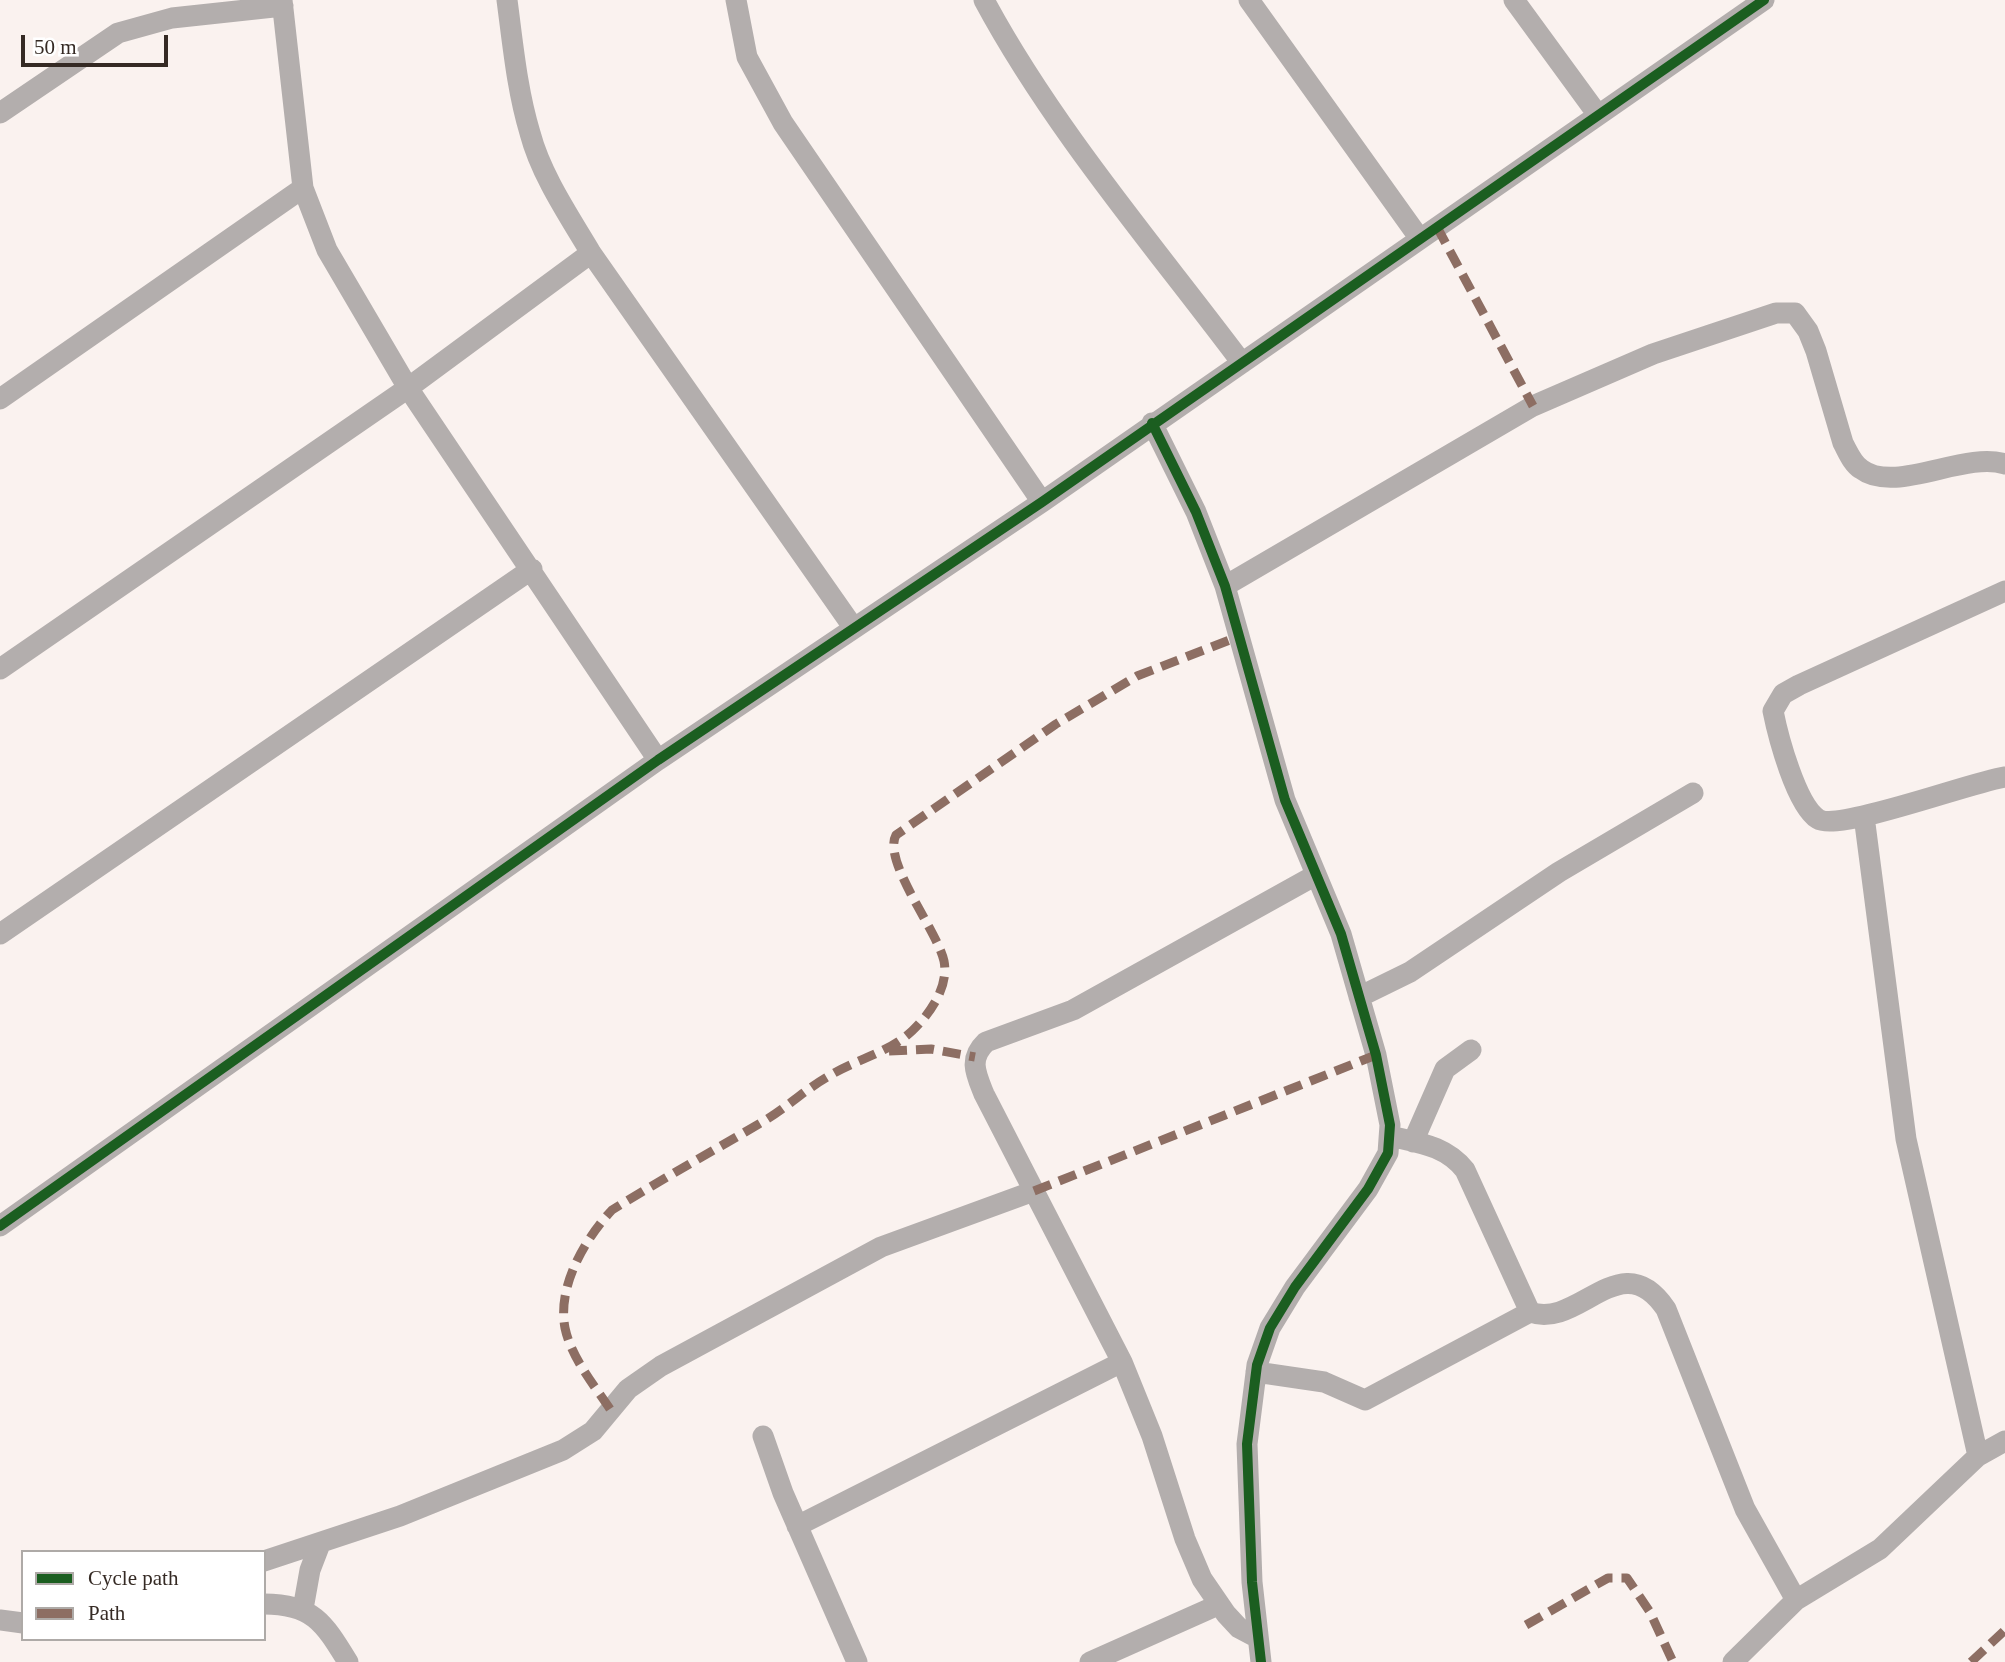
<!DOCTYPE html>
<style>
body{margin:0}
#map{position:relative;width:2005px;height:1662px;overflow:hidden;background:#faf2ef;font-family:"Times New Roman",serif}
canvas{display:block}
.legend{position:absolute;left:21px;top:1550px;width:245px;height:91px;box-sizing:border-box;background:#fff;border:2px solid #aeaaa7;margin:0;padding:9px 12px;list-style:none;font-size:21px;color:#352a24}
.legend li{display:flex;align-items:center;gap:14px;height:35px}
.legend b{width:35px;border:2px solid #aeaaa7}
.scale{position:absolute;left:21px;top:35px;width:147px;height:32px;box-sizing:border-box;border:4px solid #352a24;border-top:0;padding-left:9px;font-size:21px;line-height:24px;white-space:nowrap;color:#352a24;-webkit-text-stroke:5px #fff;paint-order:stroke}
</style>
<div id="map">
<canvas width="2005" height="1662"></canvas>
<ul class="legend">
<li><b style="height:9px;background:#1b5e20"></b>Cycle path</li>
<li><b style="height:9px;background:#8d6e63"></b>Path</li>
</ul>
<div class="scale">50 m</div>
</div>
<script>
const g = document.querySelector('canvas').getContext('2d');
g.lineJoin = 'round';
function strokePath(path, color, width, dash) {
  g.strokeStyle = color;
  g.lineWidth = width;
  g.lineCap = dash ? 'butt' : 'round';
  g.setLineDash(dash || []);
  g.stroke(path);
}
strokePath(new Path2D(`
 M282,0L303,188L327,250L408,388L658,760
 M507,0C513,45 517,90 530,133C541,175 569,216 591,253L853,627
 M736,0L747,57L783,123L1042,502
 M984,0C1052,127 1155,247 1242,363
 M1249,0L1420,239
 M1514,0L1598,115
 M0,113L118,33L172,18L283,6
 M0,399L303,188
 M1152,423L1196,512L1225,586L1285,800L1341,934L1376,1055L1390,1125L1388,1153L1368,1189L1295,1287L1270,1328L1257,1365L1247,1444L1252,1582L1261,1662
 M1225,586L1533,406L1653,354L1776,313H1795L1808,331L1816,351L1843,443C1848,452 1852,463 1861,469C1895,495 1964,451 2005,464
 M2005,591L1799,685L1783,694L1773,711C1778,736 1796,805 1818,819C1839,832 1971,782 2005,777
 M0,669L408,388L591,253
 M1864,816L1906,1139L1978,1456
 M0,934L532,569
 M1359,997L1410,972L1559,872L1693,793
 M1390,1136C1420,1143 1446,1146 1465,1170L1530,1312C1579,1330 1621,1242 1666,1309L1745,1509L1796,1600
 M1413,1142L1445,1069L1471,1050
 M0,1226L658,760L1042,502L1764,0
 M1256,1372L1324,1382L1365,1400L1530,1312
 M763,1436L783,1493L857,1662
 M797,1526L1122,1362
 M264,1561L400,1516L563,1450L593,1431L628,1389L661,1366L881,1247L1034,1191
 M264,1604C313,1604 324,1623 348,1662
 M303,1609L310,1570L320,1544
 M0,1620L23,1623
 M1256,1637L1239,1628L1226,1614L1202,1579L1185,1539L1152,1436L1122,1362L984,1094C976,1074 968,1059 986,1042L1073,1010L1314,876
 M1090,1662L1218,1605
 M1733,1662L1796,1600L1880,1549L1978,1456L2005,1441`), '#b3aead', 21);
strokePath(new Path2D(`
 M1437,227L1533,406
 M889,1051L931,1049L975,1057
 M1034,1191L1376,1055
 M610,1409C594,1385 571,1357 565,1328C557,1286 585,1239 612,1210C662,1179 713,1151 764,1121C786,1108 806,1089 829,1076C857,1059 888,1053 912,1031C930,1014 949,987 944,961C937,930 882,861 896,835L1056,724L1137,676L1240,636
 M1526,1625L1608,1578H1627L1650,1612L1673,1662
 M1971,1662L2005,1630`), '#8d6e63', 9, [18, 9]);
strokePath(new Path2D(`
 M1152,423L1196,512L1225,586L1285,800L1341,934L1376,1055L1390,1125L1388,1153L1368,1189L1295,1287L1270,1328L1257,1365L1247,1444L1252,1582L1261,1662
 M0,1226L658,760L1042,502L1764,0`), '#1b5e20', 10);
</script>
